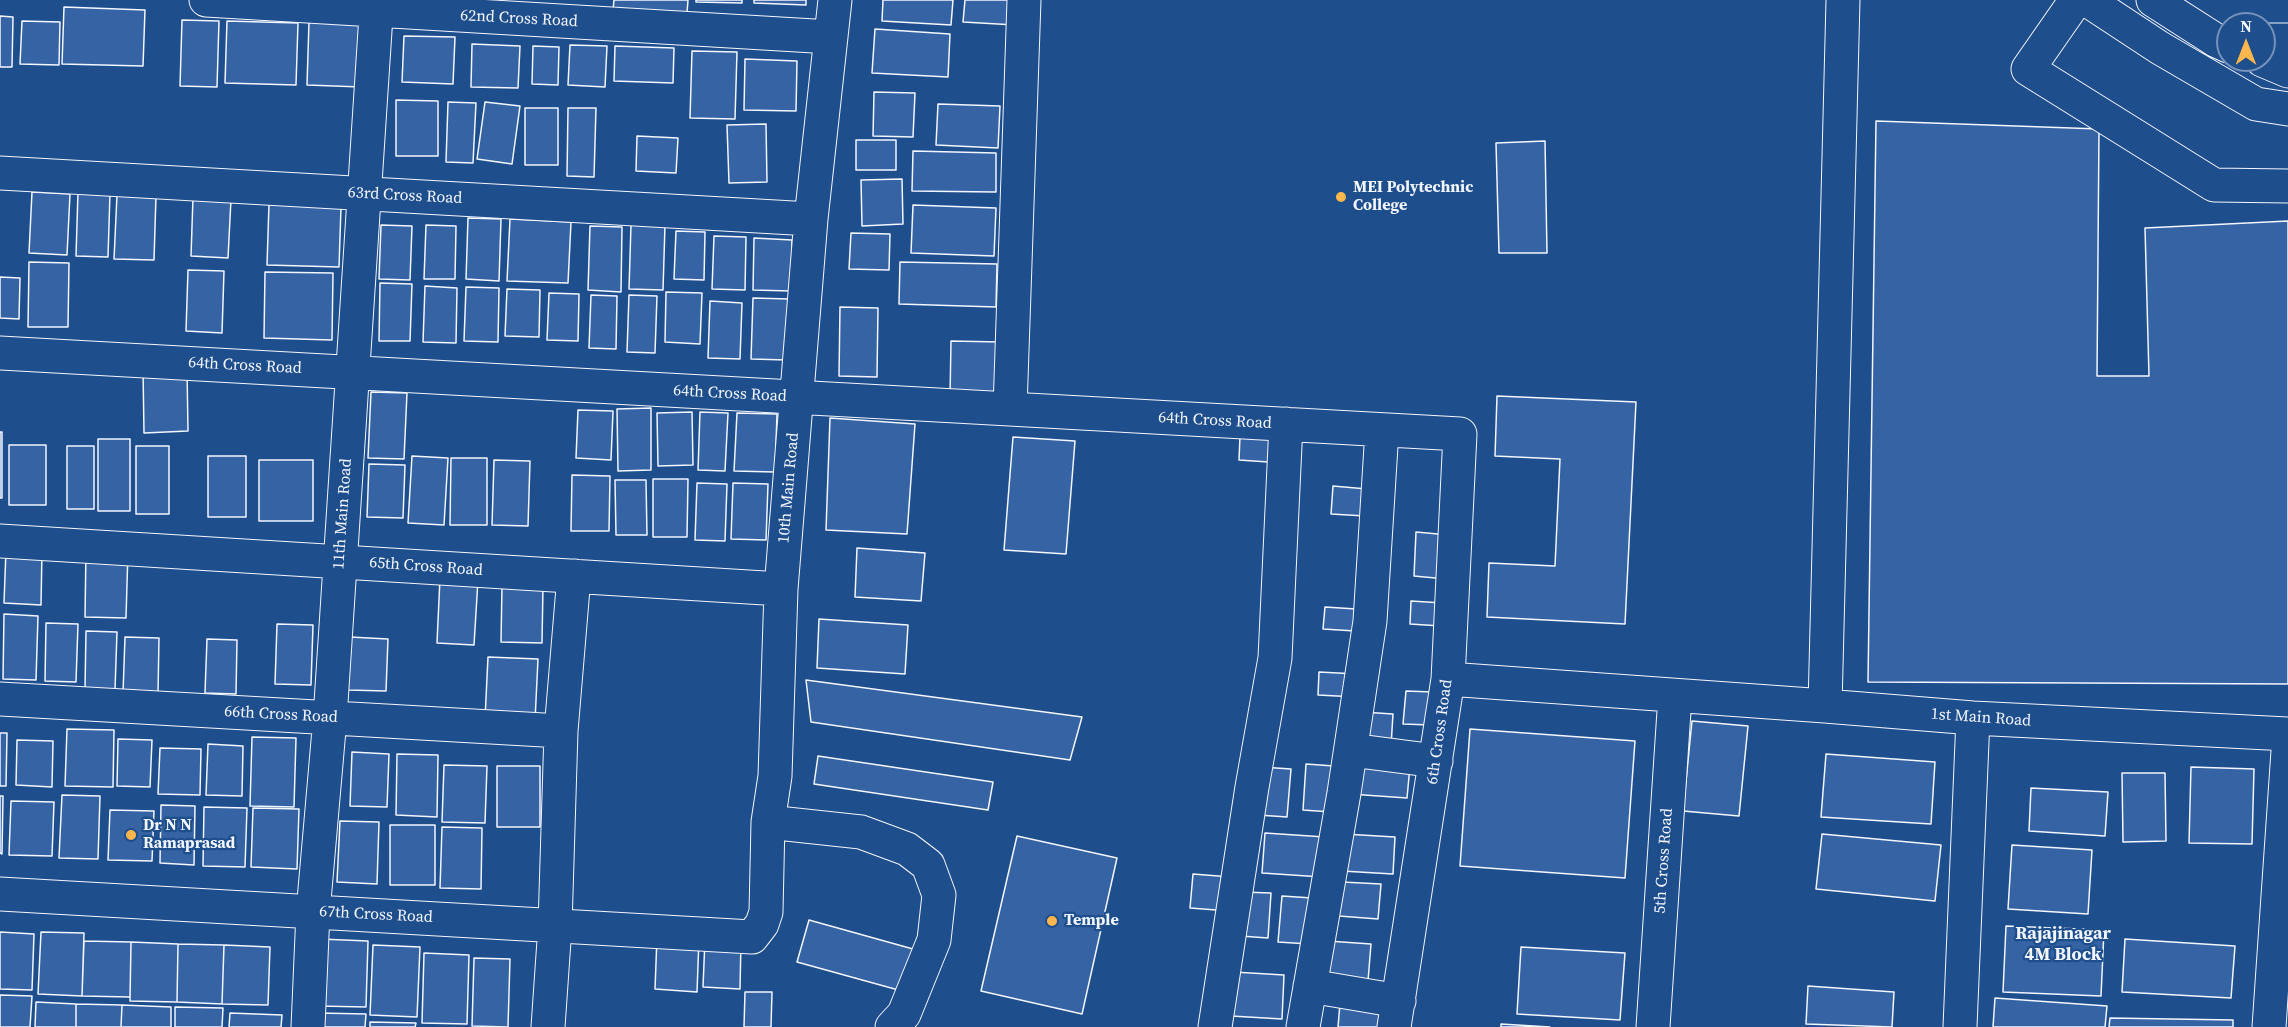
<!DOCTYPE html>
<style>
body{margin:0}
#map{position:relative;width:2288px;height:1027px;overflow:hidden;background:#1f4e8c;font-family:"Source Serif 4",serif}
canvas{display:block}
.north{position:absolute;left:2216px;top:12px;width:60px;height:60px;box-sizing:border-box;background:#1f4e8c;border:2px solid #7391ba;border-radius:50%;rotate:0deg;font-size:16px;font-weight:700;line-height:24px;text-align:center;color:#f2f6ff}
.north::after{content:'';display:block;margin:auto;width:21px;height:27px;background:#ffb74d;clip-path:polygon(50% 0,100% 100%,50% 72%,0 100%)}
</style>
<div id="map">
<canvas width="2288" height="1027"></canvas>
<div class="north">N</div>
</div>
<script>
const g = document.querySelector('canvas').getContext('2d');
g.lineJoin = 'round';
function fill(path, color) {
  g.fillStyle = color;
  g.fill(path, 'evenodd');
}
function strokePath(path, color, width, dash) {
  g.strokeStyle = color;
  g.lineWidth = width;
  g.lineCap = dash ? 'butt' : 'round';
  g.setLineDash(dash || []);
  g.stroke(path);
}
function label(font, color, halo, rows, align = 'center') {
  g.font = font + ' "Source Serif 4",serif';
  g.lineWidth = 4.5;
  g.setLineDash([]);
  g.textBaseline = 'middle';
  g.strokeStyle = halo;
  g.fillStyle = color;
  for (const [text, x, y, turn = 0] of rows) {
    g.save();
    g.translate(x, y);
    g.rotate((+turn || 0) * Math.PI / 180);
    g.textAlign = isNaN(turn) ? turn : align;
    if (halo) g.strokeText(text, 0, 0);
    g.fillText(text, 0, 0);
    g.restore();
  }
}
const building = new Path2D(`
 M614,0H688L687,13L613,10Z
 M696,0H742V3L696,2Z
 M754,0H806V5L754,3Z
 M883,0H953L951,25L882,21Z
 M965,0H1017L1015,25L963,22Z
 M64,7L145,10L143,66L62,64Z
 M0,16L13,17L12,67H0Z
 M182,20L219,21L217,87L180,86Z
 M22,21L60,22L59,65L20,64Z
 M227,21L298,23L296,85L225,83Z
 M309,22L362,24L361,87L307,85Z
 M875,29L950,34L948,77L872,73Z
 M404,36L455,37L453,84L402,82Z
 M472,44L520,46L518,88L471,87Z
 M570,45L607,46L605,87L568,85Z
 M533,46L559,47L558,85L532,84Z
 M615,46L674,48L673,83L614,81Z
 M692,51L737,52L735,119L690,118Z
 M745,59L797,61L796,111L744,110Z
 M874,92L915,93L913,137L873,136Z
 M396,100L438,101V156H396Z
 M448,102L476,103L473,163L446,162Z
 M485,102L520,106L512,164L477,159Z
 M938,104L1000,106L998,148L936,145Z
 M525,108H558V165H525Z
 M568,108H596L594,177L567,176Z
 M1876,121L2099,129L2097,376H2149L2145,228L2288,221V684L1868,682Z
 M766,124L767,182L729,183L727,125Z
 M637,136L678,138L676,173L636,171Z
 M856,140H896V170H856Z
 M1545,141L1547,253H1499L1496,143Z
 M913,151L996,153V192L912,191Z
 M902,179L903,224L862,226L861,180Z
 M32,192L70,194L67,255L29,253Z
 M78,192L110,193L108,257L76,256Z
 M117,195L156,196L154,260L114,259Z
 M193,197L231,199L228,258L191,256Z
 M269,204L341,207L339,267L267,265Z
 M913,205L996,208L994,256L911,253Z
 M468,218L501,219L499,281L466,279Z
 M510,219L571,222L568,283L507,281Z
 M381,225L412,226L410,280L379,279Z
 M426,225L456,226L455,279H424Z
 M631,225H665L663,290L629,289Z
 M590,226L622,227L621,292L588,290Z
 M676,231L705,232L704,280L674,279Z
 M851,233L890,234L889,270L849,269Z
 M714,236L746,237L745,290L712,289Z
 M754,238L792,240L791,291L753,290Z
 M29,262L69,263L68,327H28Z
 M900,262L997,264L996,307L899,304Z
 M188,270L224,271L222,333L186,331Z
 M265,272L333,273L332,340L264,338Z
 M0,277L20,278L19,319L0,318Z
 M380,283L412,284L410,341H379Z
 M425,286L457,288L456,343L423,342Z
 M466,287L499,288L498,342L464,341Z
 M507,289L540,290L539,337L505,336Z
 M666,292L702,293L700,344L665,342Z
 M549,293L579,294L578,341L547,340Z
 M591,295L617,296L616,349L589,348Z
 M629,295L657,296L655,353L627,352Z
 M753,298L789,299L787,360L751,359Z
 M710,301L742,303L740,359L708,358Z
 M840,307L878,308L877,377L839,376Z
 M951,341L1000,342V399L950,398Z
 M187,369L188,431L144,433L143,370Z
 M371,392L407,393L404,459L368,458Z
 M1497,396L1636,402L1625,624L1487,617L1489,563L1555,566L1560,459L1495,456Z
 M651,408V470L618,471L617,409Z
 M578,410L613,411L611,460L576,458Z
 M692,412L693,465L658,466L657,413Z
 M700,412L728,413L725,471L698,470Z
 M737,413L777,414L775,472L734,471Z
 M830,418L915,424L907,534L826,530Z
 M0,432H2V498H0Z
 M1240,436L1284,438L1283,463L1239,460Z
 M1013,437L1075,441L1066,554L1004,550Z
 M98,439H130V511H98Z
 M9,445H46V505H9Z
 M67,446H94V509H67Z
 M136,446H169V514H136Z
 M208,456H246V517H208Z
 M412,456L448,458L444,525L408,523Z
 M451,458H487V525H450Z
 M259,460H313V521H259Z
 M494,460L530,461L528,526L492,525Z
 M369,464L405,465L403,518L367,517Z
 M572,475L610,476L609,531H571Z
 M653,479H688L687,537H653Z
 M615,480H646L647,535H616Z
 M697,483L727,484L725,541L695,540Z
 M733,483L768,484L766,540L731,539Z
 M1333,486L1367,489L1365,516L1331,514Z
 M1416,532L1449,535L1446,579L1414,576Z
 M857,548L925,553L921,601L855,597Z
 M6,550L42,551L41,605L4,603Z
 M86,550L128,551L126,618L85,617Z
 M440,578L478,580L474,645L437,643Z
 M502,586H543L542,643L501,642Z
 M1411,601L1443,603L1441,626L1410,624Z
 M1325,607L1356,609L1355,631L1323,629Z
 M4,614L38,616L36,680L3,679Z
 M819,619L908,625L905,674L817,668Z
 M46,623L78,624L76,682L45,681Z
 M277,624L313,625L311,685L275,684Z
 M86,631L117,632L115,690L85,689Z
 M125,637L159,638L158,694L123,693Z
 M350,637L388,639L386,691L348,690Z
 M207,639L237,640L236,694L205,693Z
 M488,657L538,659L535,721L485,719Z
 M1319,672L1357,674L1356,697L1318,695Z
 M806,680L1082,717L1070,760L811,722Z
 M1406,691L1433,692L1431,725L1403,724Z
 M1362,712L1393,714L1391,746L1360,743Z
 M1692,721L1748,726L1739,816L1683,811Z
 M67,729L114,730L113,787L65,786Z
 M1470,729L1635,741L1625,878L1460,866Z
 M0,733H7L6,786H0Z
 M252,737L296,738L294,807L250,806Z
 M118,739L152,740L150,787L117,786Z
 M17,740L53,741L52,787L16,785Z
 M208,744L243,746L242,796L206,795Z
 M160,748L201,749L200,795L158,794Z
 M352,752L389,754L387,807L350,806Z
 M397,754L438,755L437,817L396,815Z
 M1826,754L1935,762L1931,824L1821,817Z
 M818,756L993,782L988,810L814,784Z
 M1352,762L1410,766L1407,798L1350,794Z
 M1306,764L1334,766L1331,812L1303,810Z
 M444,765L487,766L485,823L442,822Z
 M497,766H540V827H497Z
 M1261,767L1291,769L1287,817L1258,815Z
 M2191,767L2254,769L2252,844L2189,843Z
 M2122,773H2165L2166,841L2123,842Z
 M2031,788L2108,792L2105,836L2029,831Z
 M62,795L100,796L98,859L59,858Z
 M0,796H3L2,854L0,853Z
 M11,801L54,802L52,856L9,855Z
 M161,805L195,806L194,865L160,863Z
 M204,807L247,808L245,867L203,866Z
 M253,808L299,809L297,869L251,867Z
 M110,810L154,811L152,861L108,860Z
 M340,821L379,822L377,884L337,882Z
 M390,825H435V885H390Z
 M442,827L482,828L481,889L440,888Z
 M1265,833L1325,837L1322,877L1262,873Z
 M1344,834L1395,837L1393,874L1342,871Z
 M1822,834L1941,845L1935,901L1816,889Z
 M1017,836L1117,858L1082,1014L981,991Z
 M2012,845L2092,850L2088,914L2008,909Z
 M1193,874L1231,877L1229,911L1190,908Z
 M1342,882L1381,884L1378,919L1339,916Z
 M1242,892L1271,893L1268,938L1240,936Z
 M1282,896L1312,898L1309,944L1278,942Z
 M809,920L913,949L902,991L797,962Z
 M2006,926L2104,930L2101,996L2003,992Z
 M0,932L34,934L32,990L0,989Z
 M41,932L84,933L82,996L38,994Z
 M657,937L699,939L697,992L655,989Z
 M320,939L368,941L366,1007L318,1006Z
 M705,939L741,941L740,989L703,987Z
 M2125,939L2235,946L2231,998L2122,992Z
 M84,941L131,942L130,997L82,996Z
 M1328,941L1371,944L1368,981L1326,978Z
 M131,942L178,944L177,1002L130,1001Z
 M178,944L224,945L222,1004L177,1002Z
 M224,945L270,947L268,1005L222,1004Z
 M373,945L420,947L417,1017L370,1015Z
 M1521,947L1625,953L1620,1020L1517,1014Z
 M424,953L469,955L467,1024L422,1023Z
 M474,958L510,959L508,1027L472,1026Z
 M1234,972L1284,975L1282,1019L1231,1016Z
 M1808,986L1894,992L1892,1027L1806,1024Z
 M745,992H772L771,1027H744Z
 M0,995L32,996L30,1027H0Z
 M1995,998L2107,1006L2105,1027H1993Z
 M36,1002L76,1004V1027H35Z
 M1340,1003L1380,1006L1378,1027H1338Z
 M76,1004L122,1005L121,1027H76Z
 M122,1005L171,1007V1027H121Z
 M175,1007L223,1008L222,1027H175Z
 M230,1013L282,1015L281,1027H229Z
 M319,1013L366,1014L365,1027H318Z
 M2110,1018L2233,1020V1027H2109Z
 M370,1022L416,1023L415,1027H370Z
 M1501,1024L1550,1027H1501Z`);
fill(building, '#3563a3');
strokePath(building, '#f2f6ff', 1.5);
const minor = new Path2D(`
 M206,0L831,37
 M2076,0L2028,69L2214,185L2288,186
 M0,173L811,219
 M0,353L1460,434L1448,679L1394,1027
 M1010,409L1024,0
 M0,541L781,589
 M1448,679L1825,706L1973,718L2288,734
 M0,699L561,731
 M1825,706L1843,0
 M1351,750L1436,761
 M768,822L861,832L907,849L928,865L939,895L934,940L904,1014L892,1027
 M0,894L752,937L762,924L766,912L768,822L775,776L781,589L811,219L835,0
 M1310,986L1399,1001
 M308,1027L313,912L330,718L377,0
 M548,1027L555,926L561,731L574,576
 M1215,1027L1252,787L1275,658L1286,424
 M1303,1027L1344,793L1370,621L1382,430
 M1653,1027L1675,696
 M1960,1027L1973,718
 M2269,1027L2288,751`);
const major = new Path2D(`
 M2087,0L2160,48L2256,104L2288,109
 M2153,0L2217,41L2228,46
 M2264,40H2288
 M2262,60L2288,71`);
strokePath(minor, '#f2f6ff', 35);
strokePath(major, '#f2f6ff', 35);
strokePath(minor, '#1f4e8c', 33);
strokePath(major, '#1f4e8c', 33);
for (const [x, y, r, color] of [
 [1341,197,6,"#ffb74d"],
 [131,835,6,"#ffb74d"],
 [1052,921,6,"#ffb74d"]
]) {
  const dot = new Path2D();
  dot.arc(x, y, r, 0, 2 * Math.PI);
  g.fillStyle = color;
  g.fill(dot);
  strokePath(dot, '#1f4e8c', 2);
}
label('16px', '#f2f6ff', '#1f4e8c', [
 ["62nd Cross Road",519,19,3],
 ["63rd Cross Road",405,196,3],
 ["64th Cross Road",245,366,3],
 ["64th Cross Road",730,394,3],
 ["64th Cross Road",1215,421,3],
 ["10th Main Road",789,488,-85],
 ["11th Main Road",343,514,-86],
 ["65th Cross Road",426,567,4],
 ["66th Cross Road",281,715,3],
 ["1st Main Road",1981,718,4],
 ["6th Cross Road",1440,732,-82],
 ["5th Cross Road",1664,861,-86],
 ["67th Cross Road",376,915,3]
]);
label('bold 16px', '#f2f6ff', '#1f4e8c', [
 ["MEI Polytechnic",1353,188],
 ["College",1353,206],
 ["Dr N N",143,826],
 ["Ramaprasad",143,844],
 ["Temple",1064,921]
], 'left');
label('bold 18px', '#f2f6ff', '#1f4e8c', [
 ["Rajajinagar",2063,934],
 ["4M Block",2063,955]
]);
</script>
